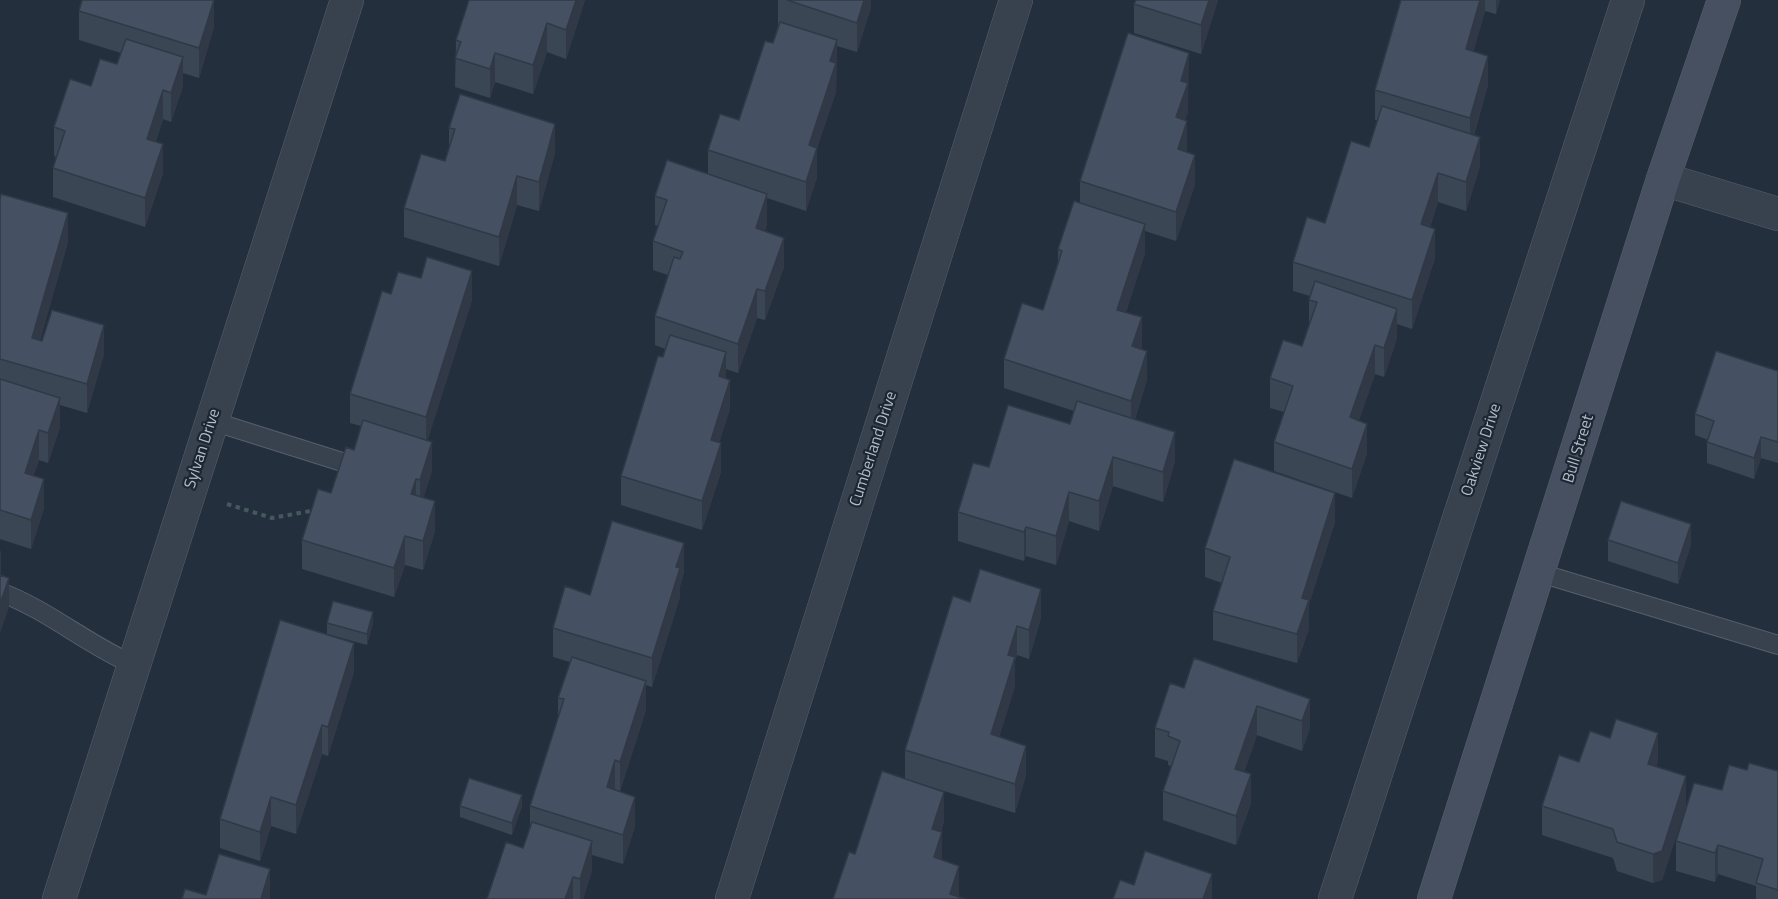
<!DOCTYPE html>
<style>
body{margin:0}
canvas{display:block;background:#242f3e}
</style>
<canvas width="1778" height="899"></canvas>
<script>
const g = document.querySelector('canvas').getContext('2d');
g.lineJoin = 'round';
function strokePath(path, color, width, dash) {
  g.strokeStyle = color;
  g.lineWidth = width;
  g.lineCap = dash ? 'butt' : 'round';
  g.setLineDash(dash || []);
  g.stroke(path);
}
function fill(path, color) {
  g.fillStyle = color;
  g.fill(path, 'evenodd');
}
function label(font, color, halo, rows, align = 'center') {
  g.font = font + ' "Titillium Web",sans-serif';
  g.lineWidth = 4.5;
  g.setLineDash([]);
  g.textBaseline = 'middle';
  g.strokeStyle = halo;
  g.fillStyle = color;
  for (const [text, x, y, turn = 0] of rows) {
    g.save();
    g.translate(x, y);
    g.rotate((+turn || 0) * Math.PI / 180);
    g.textAlign = isNaN(turn) ? turn : align;
    if (halo) g.strokeText(text, 0, 0);
    g.fillText(text, 0, 0);
    g.restore();
  }
}
const lane = new Path2D(`
 M212,421L358,467
 M1540,573L1778,645
 M0,592C50,611 86,644 134,665`);
const street = new Path2D(`
 M1663,179L1778,214
 M59,899L347,0
 M732,899L1016,0
 M1335,899L1628,0`);
const secondary = new Path2D(`
 M1434,899L1663,179L1724,0`);
strokePath(lane, '#565f6c', 20);
strokePath(street, '#565f6c', 34);
strokePath(secondary, '#565f6c', 34);
strokePath(new Path2D(`
 M227,504L272,518L316,510`), '#44595c', 4, [4.5, 4.5]);
strokePath(lane, '#38414e', 18);
strokePath(street, '#38414e', 33);
strokePath(secondary, '#465061', 33);
fill(new Path2D(`
 M214,0V27L199,78L183,73V86L171,122L163,119L156,141L163,173L145,227L53,197V168L56,157L54,156V127L91,86L117,64L121,53L79,40V11Z
 M585,0L566,59L547,52L533,94L495,82L490,98L455,87L456,40Z
 M778,0H871V7L857,52L837,46L836,92L817,148V177L806,211L767,198V223L765,231L784,267L765,320L757,318L738,373L726,369V379L730,409L719,442L721,472L702,530L621,505V476L665,349L655,345V316L668,275L653,270V241L658,226L655,225V196L708,174V150L739,120L773,43L778,26Z
 M1218,0L1201,54L1134,33V4Z
 M1401,0H1500L1496,14L1485,11L1473,52L1488,85L1474,135L1480,166L1466,211L1438,202L1430,227L1435,258L1412,329L1397,324V338L1384,377L1375,374L1359,420L1367,453L1352,498L1274,471V442L1284,412L1270,408V378L1302,346L1309,325V300L1310,296L1293,291V262L1325,223L1369,147L1378,120H1375V90Z
 M1189,82L1188,86V112L1185,120L1186,152L1195,184L1176,241L1145,231V253L1126,312L1142,346L1141,349L1147,380L1135,419L1175,461L1163,502L1113,486L1099,531L1069,521L1056,565L1026,556L1024,561L958,541V512L989,467L1070,424L1074,411L1004,388V359L1043,310L1058,263V249L1080,203V181Z
 M449,128L555,153L539,211L517,205L499,266L404,237V208L445,161L449,148Z
 M0,199L68,242L40,340L104,354L87,413L60,405V427L48,463L39,460L33,476L44,508L31,549L0,539Z
 M391,294L472,300L427,441L432,471L423,498L435,531L423,570L405,565L394,597L302,569V540L331,493L354,450L361,426L350,423V394Z
 M1778,371V463L1761,458L1754,479L1707,463V442L1708,440L1695,435V414Z
 M1335,522L1309,604V629L1297,663L1213,640V611L1222,583L1205,577V548Z
 M1608,540L1691,545L1678,584L1608,561Z
 M684,572L680,586V597L652,687L646,685V710L620,791L615,790L635,826L623,864L592,855V871L583,899H487L523,848L530,829V806L558,717V698L570,662L553,657V628L590,595Z
 M970,602L1041,618L1029,659L1017,655L1015,661V686L999,737L1026,775L1015,813L915,782L944,821L941,832L942,860L959,895V897L833,899L855,854L905,779V750Z
 M327,623H373L367,645L327,634Z
 M354,672L328,756L322,754L296,834L271,826L260,861L220,848V819Z
 M1184,688L1310,699V728L1302,751L1257,735L1244,772L1251,803L1236,845L1163,820V791L1171,766L1168,765V761L1155,757V728Z
 M1579,762H1658L1656,767L1686,806L1662,880L1653,883L1617,871L1613,858L1542,835V806Z
 M1747,770L1778,771V899H1756V886L1718,874L1715,882L1676,871V841L1722,790Z
 M460,806H522L512,835L460,817Z`), '#3b4654');
fill(new Path2D(`
 M214,0V27L199,78V48Z
 M576,0H585L566,59V30Z
 M864,0H871V7L857,52V23Z
 M1209,0H1218L1201,54V25Z
 M1480,0H1485V11L1466,78V49Z
 M1496,0H1500L1496,14Z
 M547,23V52L533,94V65Z
 M837,40L836,92L817,148V177L806,211V182L809,145L830,61Z
 M495,53V82L490,98V69Z
 M1189,53L1188,112L1176,146V117L1181,81Z
 M1488,56V85L1470,147V118Z
 M183,57V86L171,122V93Z
 M163,90V119L147,168V139Z
 M1187,121V150L1178,178V149Z
 M555,124V153L539,211V182Z
 M1480,137V166L1466,211V182Z
 M163,144V173L145,227V198Z
 M1195,155V184L1176,241V212Z
 M1438,173V202L1421,253V224Z
 M517,176V205L499,266V237Z
 M767,194V223L756,257V228Z
 M68,213V242L32,367V338Z
 M1145,224V253L1117,339V310Z
 M1435,229V258L1412,329V300Z
 M784,238V267L765,320V291Z
 M472,271V300L426,446V417Z
 M757,289V318L738,373V344Z
 M1397,309V338L1384,377V348Z
 M1142,317V346L1132,375V346Z
 M104,325V354L87,413V384Z
 M1375,345V374L1350,446V417Z
 M1147,351V380L1131,430V401Z
 M726,352V381L719,376Z
 M730,380V409L711,469V440Z
 M60,398V427L48,463V433Z
 M1367,424V453L1352,498V469Z
 M39,430V460L25,502V473Z
 M1175,432V461L1163,502V472Z
 M1761,437V458L1754,479V458Z
 M432,442V471L420,509V480Z
 M721,443V472L702,530V501Z
 M1113,457V486L1099,531V501Z
 M44,479V508L31,549V520Z
 M416,479V508L411,494Z
 M1069,492V521L1056,565V536Z
 M1335,493V522L1309,604V629L1297,663V634L1302,598Z
 M435,501V531L423,570V541Z
 M1691,524V545L1678,584V563Z
 M1026,527V556L1024,561V532Z
 M405,536V565L394,597V568Z
 M684,543V572L680,586V597L652,687V658L676,567Z
 M1,550V579L0,581V552Z
 M9,578V607L0,633V604Z
 M1041,589V618L1029,659V630Z
 M373,612V623L367,645V634Z
 M1017,626V655L1015,661V686L991,764V734L1008,655Z
 M354,643V672L328,756V727Z
 M646,681V710L620,791V762Z
 M1310,699V728L1302,751V721Z
 M1257,706V735L1235,798V769Z
 M322,725V754L296,834V805Z
 M1658,733V762L1648,793V764Z
 M1026,746V775L1015,813V784Z
 M615,760V790L607,816V787Z
 M1251,774V803L1236,845V816Z
 M1686,776V806L1662,880L1653,883V854Z
 M944,792V821L932,858V829Z
 M522,795V806L512,835V823Z
 M271,797V826L260,861V832Z
 M635,797V826L623,864V835Z
 M942,832V861L934,857Z
 M592,841V871L583,899H580V879Z
 M1718,845V874L1715,882V853Z
 M959,866V895L958,899L950,894Z
 M270,869V899H261Z
 M1212,874V899H1203Z
 M573,877V899H565Z`), '#303945');
const building = new Path2D(`
 M82,0H214L199,48L79,11Z
 M469,0H576L566,30L547,23L533,65L495,53L490,69L455,58L461,42L456,40Z
 M787,0H864L857,23Z
 M1136,0H1209L1201,25L1134,4Z
 M1401,0H1480L1466,49L1488,56L1470,118L1375,90Z
 M780,22L837,40L830,61L836,63L809,145L817,148L806,182L708,150L720,114L739,120L765,41L773,43Z
 M1128,33L1189,53L1181,81L1188,83L1176,117L1187,121L1178,149L1195,155L1176,212L1080,181Z
 M126,39L183,57L171,93L163,90L147,139L163,144L145,198L53,168L65,131L54,127L70,79L91,86L100,59L117,64Z
 M460,94L555,124L539,182L517,176L499,237L404,208L421,154L445,161L455,129L449,128Z
 M1382,106L1480,137L1466,182L1438,173L1421,224L1435,229L1412,300L1293,262L1307,217L1325,223L1351,141L1369,147Z
 M667,160L767,194L756,228L784,238L765,291L757,289L738,344L655,316L674,257L680,259L683,252L653,241L667,200L655,196Z
 M1,194L68,213L32,338L42,341L52,310L104,325L87,384L0,359V199Z
 M1074,201L1145,224L1117,310L1142,317L1132,346L1147,351L1131,401L1004,359L1022,303L1043,310L1062,251L1058,249Z
 M427,257L472,271L426,417L350,394L382,291L391,294L398,272L421,278Z
 M1315,281L1397,309L1384,348L1375,345L1350,417L1367,424L1352,469L1274,442L1293,386L1270,378L1283,340L1302,346L1317,302L1309,300Z
 M670,335L726,352L719,376L730,380L711,440L721,443L702,501L621,476L658,356L663,357Z
 M1716,351L1778,371V442L1761,437L1754,458L1707,442L1714,421L1695,414Z
 M0,379L60,398L48,433L39,430L25,473L44,479L31,520L0,510Z
 M1077,401L1175,432L1163,472L1113,457L1099,501L1069,492L1056,536L1026,527L1024,532L958,512L973,463L989,467L1008,405L1070,424Z
 M363,420L432,442L420,480L416,479L411,494L435,501L423,541L405,536L394,568L302,540L318,489L331,493L346,447L354,450Z
 M1234,459L1335,493L1302,598L1309,600L1297,634L1213,611L1230,557L1205,548Z
 M1621,501L1691,524L1678,563L1608,540Z
 M612,521L684,543L676,567L680,568L652,658L553,628L565,586L590,595Z
 M980,569L1041,589L1029,630L1017,626L1008,655L1015,657L991,734L1026,746L1015,784L905,750L953,596L970,602Z
 M0,575L9,578L0,604Z
 M333,601L373,612L367,634L327,623Z
 M280,620L354,643L328,727L322,725L296,805L271,797L260,832L220,819Z
 M572,657L646,681L620,762L615,760L607,787L635,797L623,835L530,806L564,699L558,698Z
 M1194,658L1310,699L1302,721L1257,706L1235,769L1251,774L1236,816L1163,791L1180,741L1168,736L1169,732L1155,728L1170,683L1184,688Z
 M1616,719L1658,733L1648,764L1686,776L1662,851L1653,854L1617,842L1613,829L1542,806L1559,755L1579,762L1590,731L1610,738Z
 M1749,763L1778,771V890L1756,883L1763,859L1718,845L1715,853L1676,841L1694,783L1722,790L1729,765L1747,770Z
 M882,771L944,792L932,829L942,832L934,857L959,866L950,894L965,899H833L849,852L855,854Z
 M469,778L522,795L512,823L460,806Z
 M532,822L592,841L580,879L573,877L565,899H487L506,842L523,848Z
 M1145,851L1212,874L1203,899H1113L1120,880L1134,885Z
 M219,854L270,869L261,899H182L185,889L206,895Z`);
fill(building, '#455162');
strokePath(building, '#303945', 1.5);
label('16px', '#b4bcc9', '#1d2633', [
 ["Sylvan Drive",203,449,-72],
 ["Cumberland Drive",874,449,-72],
 ["Bull Street",1579,449,-73],
 ["Oakview Drive",1482,450,-72]
]);
</script>
